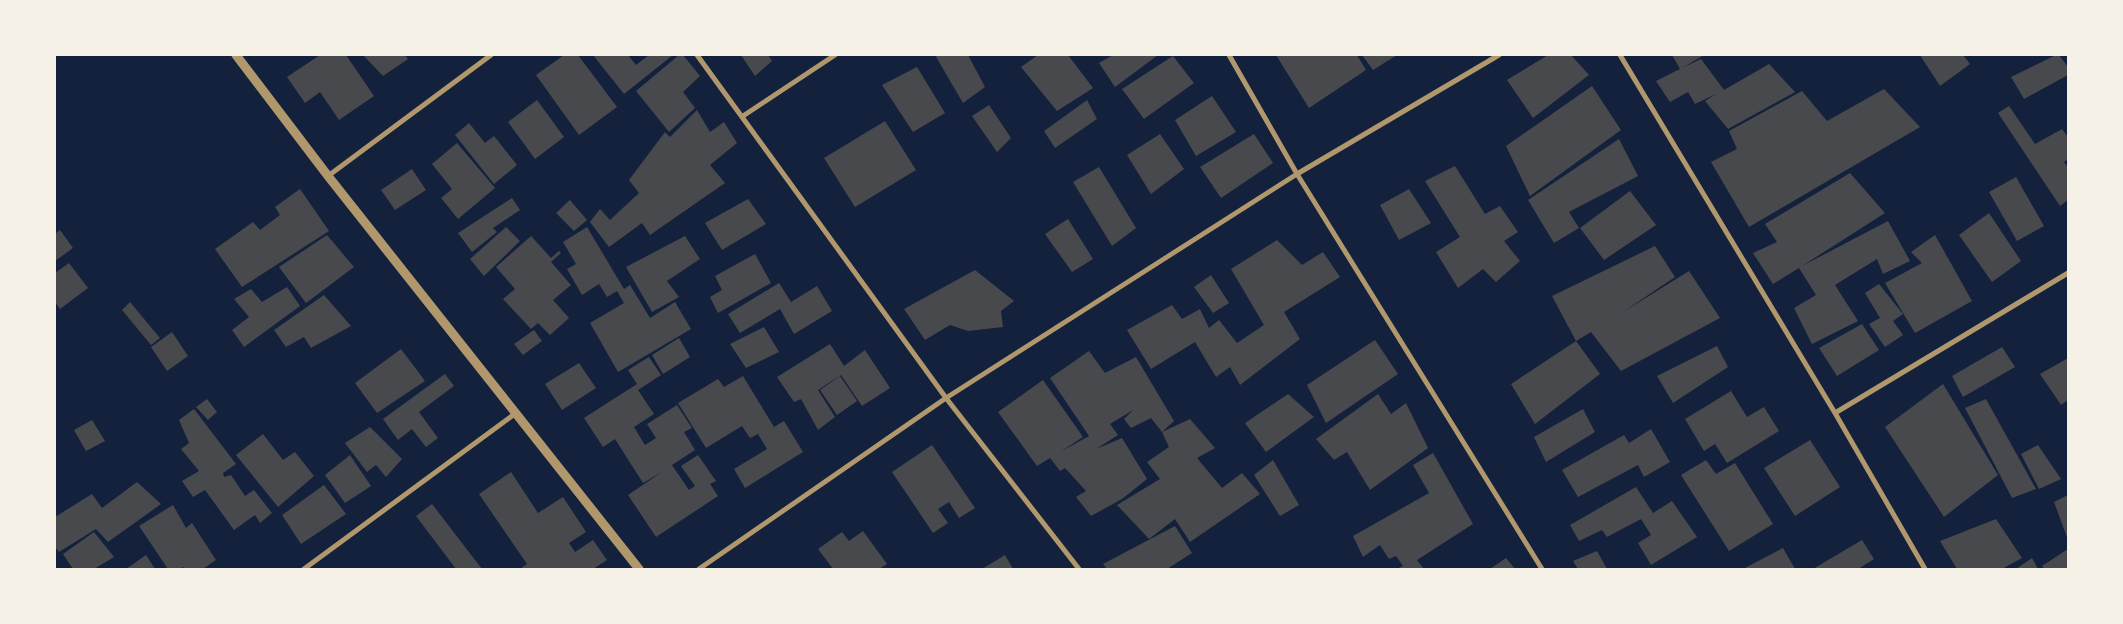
<!DOCTYPE html>
<style>
body{margin:0}
#map{position:relative;width:2123px;height:624px;overflow:hidden;background:#14213d;font-family:"Asap Condensed",sans-serif}
canvas{display:block}
.frame{position:absolute;inset:0;border:56px solid #f6f1e7;pointer-events:none}
</style>
<div id="map">
<canvas width="2123" height="624"></canvas>
<div class="frame"></div>
</div>
<script>
const g = document.querySelector('canvas').getContext('2d');
g.lineJoin = 'round';
function fill(path, color) {
  g.fillStyle = color;
  g.fill(path, 'evenodd');
}
function strokePath(path, color, width, dash) {
  g.strokeStyle = color;
  g.lineWidth = width;
  g.lineCap = dash ? 'butt' : 'round';
  g.setLineDash(dash || []);
  g.stroke(path);
}
fill(new Path2D(`
 M320,55H346L374,96L339,120L320,92L305,103L287,77Z
 M363,55H405L408,59L383,76Z
 M564,55H578L617,107L579,135L536,75Z
 M593,55H628L636,65L649,55H673L624,94Z
 M679,55H683L700,76L683,92L695,108L669,132L636,91Z
 M741,55H768L772,61L755,76Z
 M935,55H968L985,87L963,103Z
 M1038,55H1068L1093,88L1057,111L1021,67Z
 M1113,55H1158L1115,87L1099,63Z
 M1276,55H1357L1366,70L1309,108Z
 M1362,55H1397L1373,70Z
 M1548,55H1571L1589,75L1533,118L1507,80Z
 M1672,55H1704L1682,68L1701,59L1724,90L1769,64L1795,92L1728,129L1705,101L1716,94L1695,104L1688,92L1670,102L1656,81L1680,69Z
 M1920,55H1963L1970,64L1940,86Z
 M2056,55H2059L2068,67V75L2024,99L2011,77Z
 M1173,56L1194,83L1144,119L1122,89Z
 M917,67L945,113L913,132L882,85Z
 M1592,86L1621,130L1530,196L1506,146Z
 M1884,89L1920,127L1749,227L1711,162L1737,149L1729,131L1802,91L1827,121Z
 M1212,96L1236,132L1196,156L1175,120Z
 M537,100L564,137L535,159L508,122Z
 M1087,100L1097,119L1055,148L1044,131Z
 M989,105L1011,138L997,152L972,116Z
 M2009,106L2035,144L2062,129L2068,137V159L2064,162L2068,167V200L2060,206L1998,113Z
 M697,110L710,132L724,122L737,143L710,165L725,183L650,235L642,223L609,247L590,222L600,209L610,220L639,193L629,180L665,132L670,137Z
 M885,121L916,170L855,207L824,158Z
 M469,123L485,143L494,136L517,165L494,184L455,135Z
 M1160,134L1184,169L1151,194L1127,155Z
 M1254,134L1273,163L1221,198L1200,167Z
 M1619,139L1638,176L1569,212L1579,228L1554,243L1528,200Z
 M457,143L495,188L458,219L441,198L452,189L432,164Z
 M1455,166L1485,214L1500,206L1518,232L1504,241L1520,261L1496,282L1483,269L1458,288L1436,252L1460,237L1425,181Z
 M1099,167L1136,228L1112,246L1073,182Z
 M412,169L426,190L395,210L381,190Z
 M1850,173L1885,213L1802,266L1888,221L1910,261L1883,274L1877,259L1835,285L1858,321L1812,344L1794,308L1816,295L1799,268L1773,284L1753,253L1777,242L1765,224Z
 M2016,177L2044,226L2017,241L1989,192Z
 M300,189L329,231L242,287L215,249L253,222L260,230L280,215L275,207Z
 M1409,189L1431,223L1399,240L1380,205Z
 M1630,191L1656,225L1604,260L1580,228Z
 M512,198L520,210L493,228L497,232L472,252L458,233Z
 M748,199L766,224L722,250L705,223Z
 M570,200L587,220L574,231L556,213Z
 M1989,213L2021,261L1992,282L1959,235Z
 M1068,219L1093,259L1072,272L1045,234Z
 M506,227L520,241L484,276L470,259Z
 M587,227L624,289L630,285L650,318L675,302L691,329L618,372L590,323L624,303L617,291L607,297L599,284L582,295L567,269L576,264L563,242Z
 M60,230L73,248L55,261V234Z
 M327,235L354,267L306,303L279,267Z
 M1935,235L1972,301L1915,333L1885,283L1922,263L1911,252Z
 M531,236L551,258L559,251L561,253L551,262L571,285L553,300L569,318L550,335L538,323L531,329L503,299L515,289L496,267Z
 M685,236L700,259L667,281L679,297L652,312L626,267Z
 M1277,240L1302,265L1323,252L1340,277L1284,312L1300,339L1240,385L1230,367L1216,377L1195,342L1151,369L1127,330L1172,305L1182,319L1200,309L1209,328L1219,320L1237,343L1264,325L1231,269Z
 M1655,246L1675,277L1623,312L1689,271L1720,318L1621,371L1591,332L1576,341L1552,296Z
 M755,254L771,283L718,313L710,297L722,290L715,276Z
 M69,263L88,288L60,309L55,302V273Z
 M975,270L1014,301L1001,311L1003,327L968,331L950,325L925,340L904,309Z
 M1211,275L1229,303L1213,313L1194,287Z
 M779,283L791,302L817,286L832,311L794,334L780,309L740,333L728,314Z
 M1879,284L1903,314L1893,321L1903,335L1885,347L1869,324L1880,318L1865,293Z
 M287,287L300,306L244,347L232,330L249,317L234,299L251,289L262,302Z
 M324,295L351,326L311,348L304,337L286,347L274,330Z
 M130,302L160,338L151,345L122,310Z
 M1862,324L1879,350L1837,376L1819,348Z
 M764,327L779,352L746,368L730,344Z
 M534,330L542,341L523,355L514,344Z
 M172,332L188,356L167,371L151,347Z
 M679,338L690,357L663,374L652,355Z
 M1375,340L1398,374L1326,423L1307,385Z
 M1576,341L1600,374L1535,424L1511,384Z
 M830,344L844,366L865,350L890,388L862,406L841,375L818,390L835,417L818,430L801,399L794,402L777,377Z
 M1717,346L1728,367L1673,403L1657,376Z
 M2002,347L2015,367L1963,397L1952,376Z
 M401,349L425,381L377,413L355,383Z
 M1089,351L1105,373L1136,357L1174,421L1162,432L1151,418L1131,428L1124,419L1133,410L1110,424L1118,435L1096,449L1122,438L1147,479L1122,499L1091,516L1076,497L1086,491L1065,468L1060,471L1050,458L1037,466L998,412L1043,380L1083,437L1060,452L1089,436L1050,378Z
 M649,357L661,375L638,390L654,414L634,427L645,445L656,438L647,424L677,405L692,428L684,432L695,450L672,465L689,490L695,486L681,466L698,455L716,481L710,484L718,496L656,537L628,495L662,472L643,483L615,439L603,447L584,418L637,384L628,370Z
 M2068,358V400L2061,405L2040,374Z
 M579,363L596,388L562,410L545,384Z
 M445,374L454,386L419,412L438,438L426,447L412,429L398,440L383,419Z
 M743,376L774,427L784,421L803,452L745,488L734,469L767,449L758,434L750,438L742,426L706,448L678,403L718,379L724,387Z
 M840,376L857,401L837,415L820,390Z
 M1943,384L1998,475L1944,517L1885,427Z
 M1731,391L1747,417L1764,407L1779,431L1727,463L1715,444L1704,451L1685,419Z
 M1288,394L1314,417L1266,452L1245,423Z
 M1378,394L1391,414L1406,403L1428,448L1370,490L1347,452L1334,460L1316,439Z
 M207,399L217,412L208,420L196,407Z
 M1986,399L2036,489L2012,498L1965,408Z
 M194,409L236,464L223,473L224,477L231,475L245,496L254,490L272,513L260,523L255,515L234,530L205,490L193,497L182,481L199,471L181,449L189,443L179,420Z
 M1583,409L1595,432L1546,462L1534,437Z
 M1190,419L1215,448L1197,458L1222,488L1242,473L1260,494L1190,542L1175,519L1149,539L1117,505L1160,479L1147,462L1169,447L1162,432Z
 M92,420L105,441L86,451L74,430Z
 M370,427L402,459L386,477L376,465L367,472L345,443Z
 M1651,429L1670,462L1644,477L1638,465L1578,497L1562,470L1624,435L1629,443Z
 M263,434L283,460L295,452L314,476L278,507L236,455Z
 M1810,440L1840,487L1795,516L1764,468Z
 M932,445L975,508L959,518L949,502L938,509L948,523L933,533L892,472Z
 M2038,445L2061,479L2039,489L2021,454Z
 M1433,453L1473,524L1417,560L1424,569H1397L1403,566L1396,556L1389,559L1380,545L1363,557L1353,536L1429,493L1413,465Z
 M350,455L371,486L345,503L325,475Z
 M1273,460L1299,505L1280,516L1254,475Z
 M1706,460L1716,474L1735,463L1773,524L1729,551L1681,475Z
 M511,472L538,513L563,497L586,532L569,543L575,552L593,540L607,560L593,569H520L527,564L479,494Z
 M137,482L161,504L108,542L96,529L59,552L55,547V517L92,494L102,508Z
 M324,485L346,514L301,544L282,515Z
 M1636,487L1653,513L1672,501L1697,537L1651,565L1638,543L1651,535L1641,519L1607,537L1602,530L1579,541L1570,525Z
 M2068,495V540L2054,502Z
 M432,504L482,569H456L416,516Z
 M173,505L186,528L192,523L216,560L203,569H185L183,567L180,569H168L139,526Z
 M1996,519L2022,558L2002,569H1957L1940,541Z
 M1175,526L1192,553L1167,569H1107L1103,564Z
 M863,531L887,564L879,569H833L818,549L842,532L849,541Z
 M94,532L114,557L94,569H73L63,554Z
 M1862,540L1874,559L1858,569H1813Z
 M1783,548L1795,569H1743Z
 M2068,549V569H2044L2042,566Z
 M1597,551L1607,569H1578L1573,561Z
 M146,555L155,569H126Z
 M1005,555L1013,569H982Z
 M1506,558L1515,569H1490Z
 M2032,558L2038,569H2016Z`), '#48494c');
strokePath(new Path2D(`
 M697,55L946,398L1079,569
 M1229,55L1297,174L1542,569
 M1620,55L1835,413L1925,569
 M743,116L835,55
 M328,176L491,55
 M1835,413L2068,273
 M304,569L516,413
 M699,569L946,398L1297,174L1499,55`), '#b1986c', 5);
strokePath(new Path2D(`
 M236,55L328,176L639,569`), '#b1986c', 9);
</script>
